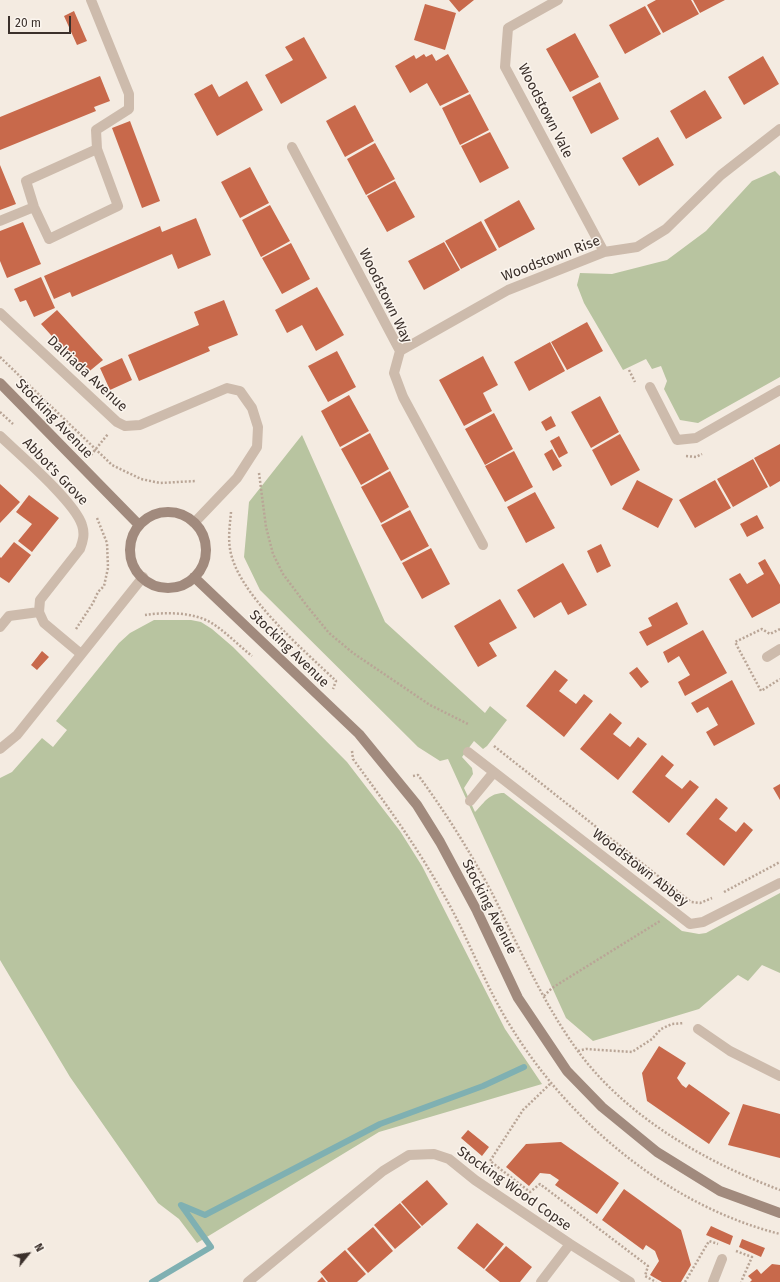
<!DOCTYPE html>
<style>
body{margin:0}
#map{position:relative;width:780px;height:1282px;overflow:hidden;background:#f4ebe1;font-family:"Fira Sans",sans-serif}
canvas{display:block}
.north{position:absolute;left:8px;top:1234px;width:40px;height:40px;-webkit-text-stroke:3px #fbf5ee;paint-order:stroke;rotate:60deg;font-size:11px;font-weight:700;line-height:16px;text-align:center;color:#3b302b}
.north::after{content:'';display:block;margin:auto;width:14px;height:18px;background:#3b302b;clip-path:polygon(50% 0,100% 100%,50% 72%,0 100%)}
.scale{position:absolute;left:8px;top:16px;width:63px;height:18px;box-sizing:border-box;border:2px solid #3b302b;border-top:0;padding-left:5px;font-size:12px;line-height:14px;white-space:nowrap;color:#3b302b;-webkit-text-stroke:3px #fbf5ee;paint-order:stroke}
</style>
<div id="map">
<canvas width="780" height="1282"></canvas>
<div class="north">N</div>
<div class="scale">20 m</div>
</div>
<script>
const g = document.querySelector('canvas').getContext('2d');
g.lineJoin = 'round';
function fill(path, color) {
  g.fillStyle = color;
  g.fill(path, 'evenodd');
}
function strokePath(path, color, width, dash) {
  g.strokeStyle = color;
  g.lineWidth = width;
  g.lineCap = dash ? 'butt' : 'round';
  g.setLineDash(dash || []);
  g.stroke(path);
}
function label(font, color, halo, rows, align = 'center') {
  g.font = font + ' "Fira Sans",sans-serif';
  g.lineWidth = 3;
  g.setLineDash([]);
  g.textBaseline = 'middle';
  g.strokeStyle = halo;
  g.fillStyle = color;
  for (const [text, x, y, turn = 0] of rows) {
    g.save();
    g.translate(x, y);
    g.rotate((+turn || 0) * Math.PI / 180);
    g.textAlign = isNaN(turn) ? turn : align;
    if (halo) g.strokeText(text, 0, 0);
    g.fillText(text, 0, 0);
    g.restore();
  }
}
fill(new Path2D(`
 M775,171L780,176V377L698,423L680,420L664,389L667,381L661,366L652,369L646,359L623,370L584,303L577,285L580,273L612,274L667,260L706,231L752,181Z
 M302,435L385,622L485,713L490,706L507,720L487,746L483,749L474,741L462,757L472,768L473,774L464,788L475,812C485,802 489,793 504,793L682,931L699,934L706,933L780,893V973L762,965L748,981L738,975L699,1009L593,1041L566,1018L448,759L440,761L418,747L260,590L244,557L249,502Z
 M154,620H191L201,622L212,629L233,647L347,762L400,831L422,866L505,1029L542,1084L379,1132L197,1243L179,1219L158,1203L70,1077L0,960V778L12,772L42,738L53,747L67,730L56,721L119,643L130,633Z`), '#b8c4a0');
strokePath(new Path2D(`
 M152,1282L211,1247L181,1205L205,1215L380,1124L483,1086L524,1067`), '#7fb0b2', 6);
fill(new Path2D(`
 M449,0H474L459,12Z
 M656,0H691L699,14L663,33L647,5Z
 M693,0H725L700,13Z
 M425,4L456,13L445,50L414,40Z
 M645,6L661,34L625,54L609,25Z
 M74,11L87,41L77,45L64,16Z
 M575,33L599,77L570,92L546,49Z
 M304,37L327,78L281,104L265,75L293,60L285,47Z
 M424,54L426,57L432,54L436,61L448,54L469,92L440,106L427,83L410,93L395,66L414,55L416,59Z
 M763,56L779,84L744,105L728,77Z
 M100,76L110,101L94,107L96,111L0,150V117Z
 M247,81L263,110L217,136L194,94L212,84L219,97Z
 M600,82L619,119L591,134L572,97Z
 M705,90L722,118L686,139L670,111Z
 M470,94L489,130L460,145L442,108Z
 M355,105L374,141L345,157L326,121Z
 M130,121L160,201L142,208L112,128Z
 M490,132L509,168L480,183L461,146Z
 M658,137L674,165L639,186L622,158Z
 M375,143L395,179L366,195L347,159Z
 M0,165L16,204L0,210Z
 M250,167L269,203L240,218L221,182Z
 M395,181L415,217L387,232L367,196Z
 M519,200L535,229L499,248L484,220Z
 M270,205L290,241L261,257L242,220Z
 M196,218L211,255L178,269L172,254L72,297L70,292L54,299L44,276L160,226L162,232Z
 M481,221L497,250L461,269L445,241Z
 M23,222L41,264L7,278L0,261V231Z
 M444,242L460,270L424,290L408,261Z
 M291,243L310,279L282,294L262,258Z
 M41,277L55,308L34,317L26,300L20,302L14,289Z
 M317,287L344,335L316,351L302,325L287,333L275,310Z
 M224,300L238,335L208,347L210,351L139,381L128,355L199,325L194,312Z
 M57,310L103,360L86,374L41,324Z
 M587,322L603,351L567,370L551,342Z
 M550,342L565,371L529,391L514,362Z
 M337,351L356,387L328,402L308,366Z
 M483,356L498,385L483,393L492,411L464,426L439,380Z
 M122,358L132,380L110,390L100,368Z
 M349,395L369,431L340,447L321,411Z
 M600,396L619,432L591,448L571,412Z
 M494,413L513,449L485,465L465,429Z
 M551,416L556,426L546,431L541,422Z
 M370,433L389,469L361,485L341,449Z
 M620,434L640,470L611,486L592,450Z
 M559,436L568,453L559,458L550,441Z
 M780,444V481L770,487L754,458Z
 M552,449L562,466L553,471L544,454Z
 M514,451L533,487L505,502L485,466Z
 M753,459L768,487L733,507L717,479Z
 M390,471L409,507L381,523L361,487Z
 M637,480L673,499L658,528L622,509Z
 M715,480L731,508L695,528L679,500Z
 M0,484L20,502L0,523Z
 M535,492L555,528L526,543L507,507Z
 M29,495L59,518L32,552L18,541L32,524L16,512Z
 M410,510L429,546L401,561L381,525Z
 M757,515L764,528L747,537L740,524Z
 M14,542L31,555L9,583L0,577V557L1,558Z
 M601,544L611,566L597,573L587,551Z
 M431,548L450,584L422,599L402,563Z
 M765,559L780,585V603L752,618L729,579L740,573L747,584L764,574L758,563Z
 M563,563L587,605L568,615L561,602L534,618L517,590Z
 M500,599L517,628L489,643L497,656L478,667L454,626Z
 M677,602L688,624L647,646L639,632L652,626L648,618Z
 M703,630L727,673L685,696L678,682L690,675L679,656L668,663L663,652Z
 M42,651L49,657L37,670L31,665Z
 M637,667L649,682L641,688L629,673Z
 M555,670L568,680L559,691L576,704L584,694L593,701L564,737L526,706Z
 M732,680L755,724L714,746L706,732L718,725L708,707L697,713L691,703Z
 M610,713L622,723L613,734L630,747L638,737L647,744L618,780L580,749Z
 M662,755L674,765L665,776L682,789L690,780L699,787L669,823L632,792Z
 M780,784V800L773,788Z
 M716,798L728,808L719,819L736,832L744,822L753,830L724,866L686,834Z
 M659,1046L686,1063L677,1078L682,1085L686,1088L689,1084L730,1113L709,1144L647,1101L642,1073Z
 M743,1104L780,1114V1158L728,1145Z
 M468,1130L489,1147L482,1156L461,1138Z
 M561,1142L619,1183L597,1214L555,1185L559,1180L550,1174L540,1173L529,1186L506,1167L526,1144Z
 M427,1180L448,1204L422,1226L401,1202Z
 M624,1189L681,1230L691,1265L681,1282H662L650,1275L659,1261L655,1251L646,1245L643,1250L602,1220Z
 M400,1203L421,1227L395,1249L374,1225Z
 M477,1223L504,1244L484,1269L457,1248Z
 M711,1226L733,1236L730,1245L706,1235Z
 M373,1227L393,1251L368,1273L347,1249Z
 M742,1239L765,1248L761,1257L739,1247Z
 M506,1246L532,1267L520,1282H500L485,1270Z
 M345,1250L366,1274L357,1282H328L320,1272Z
 M772,1264L780,1265V1282H750L752,1280L748,1276L757,1269L761,1274Z
 M322,1277L326,1282H317Z`), '#c8694b');
strokePath(new Path2D(`
 M0,357L112,465L141,479L160,483L196,481
 M629,370L635,382
 M0,412L13,424
 M91,455L108,434
 M686,456L696,457L702,454
 M259,473L266,527L273,554L283,574L307,606L329,633L353,653L430,705L468,724
 M231,512C230,524 228,536 230,549C237,594 304,650 336,681L333,689
 M145,615C165,612 192,612 210,622C225,631 238,645 252,656
 M76,629L93,603L98,592L104,586L108,568L107,543L97,518
 M780,629L770,634L762,629L735,642L761,691L780,679
 M494,746L691,902L700,903L712,898
 M352,751L353,759C386,804 418,848 445,897C469,939 485,986 511,1027C570,1123 669,1206 780,1234
 M413,776L418,775C446,813 471,853 493,895C519,947 541,999 575,1047C623,1115 703,1161 780,1190
 M724,892L780,862
 M544,996L552,988L660,921
 M578,1051L586,1049L632,1052L652,1039L661,1029L672,1024L684,1023
 M550,1084L523,1110L490,1161L530,1192L540,1184L648,1266L645,1276L656,1282
 M736,1251L752,1257L741,1282
 M685,1282L709,1241L718,1244`), '#b9a596', 2.5, [2, 2]);
strokePath(new Path2D(`
 M713,1282L722,1259`), '#cdbbac', 10);
strokePath(new Path2D(`
 M91,0L129,94V109L96,130L97,149
 M558,0L508,28L505,67L604,252
 M292,147L400,351L394,373L403,397L483,545
 M97,149L118,206L49,239L34,207L26,181Z
 M0,221L34,207
 M0,313L117,422L125,426L140,425L227,388L240,391L252,408L258,427L257,447L237,478L194,523
 M400,351L508,290L604,252L637,247L666,229L721,175L780,129
 M650,387L677,440L696,438L780,390
 M0,436C19,454 75,502 82,525C85,534 83,541 80,549L40,600L39,612
 M0,627L9,616L39,612L44,623L81,654
 M767,657L780,649
 M0,749L17,735L143,577
 M468,752L690,924L703,922L780,883
 M470,801L494,772
 M698,1029L730,1051L780,1076
 M248,1282L383,1171L409,1155L434,1154L449,1159L475,1180L570,1244L630,1282
 M541,1282L570,1244`), '#cdbbac', 10);
strokePath(new Path2D(`
 M0,383L139,525
 M130 550a38 38 0 1 1 76 0a38 38 0 1 1-76 0Z
 M194,577L359,734L417,805L440,842L477,911L518,998L567,1071L602,1107L657,1152L720,1191L780,1213`), '#a18a7d', 10);
label('14px', '#3b302b', '#fbf5ee', [
 ["Woodstown Vale",545,111,63],
 ["Woodstown Rise",551,259,-21],
 ["Woodstown Way",385,296,64],
 ["Dalriada Avenue",87,374,43],
 ["Stocking Avenue",54,419,46],
 ["Abbot's Grove",55,472,46],
 ["Stocking Avenue",289,649,44],
 ["Woodstown Abbey",640,868,38],
 ["Stocking Avenue",489,907,63],
 ["Stocking Wood Copse",514,1189,35]
]);
</script>
